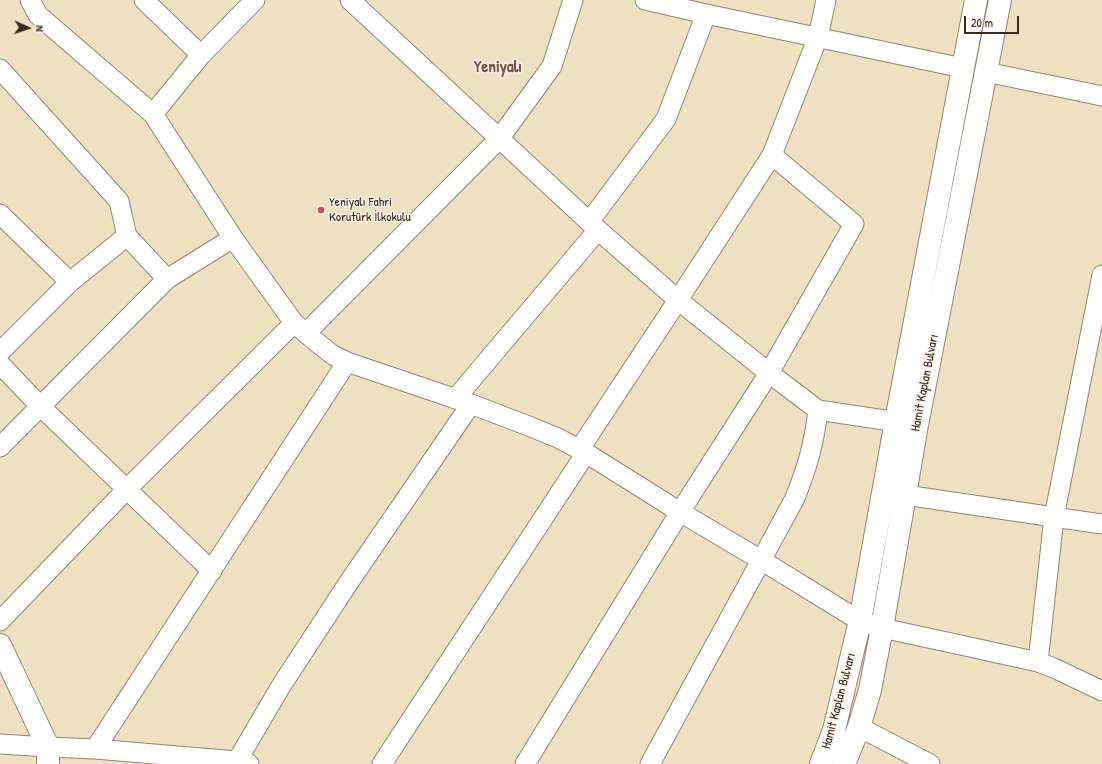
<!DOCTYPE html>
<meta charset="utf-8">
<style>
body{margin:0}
#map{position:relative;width:1102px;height:764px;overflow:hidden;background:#ede1c1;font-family:"Patrick Hand",sans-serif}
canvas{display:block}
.north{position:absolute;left:8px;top:8px;width:40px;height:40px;-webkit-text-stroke:3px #f7f3e8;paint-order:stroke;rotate:93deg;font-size:11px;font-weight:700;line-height:16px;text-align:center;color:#3b2a1e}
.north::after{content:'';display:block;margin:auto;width:14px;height:18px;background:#3b2a1e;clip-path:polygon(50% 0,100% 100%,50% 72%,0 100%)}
.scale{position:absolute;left:964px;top:16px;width:55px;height:18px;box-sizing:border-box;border:2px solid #3b2a1e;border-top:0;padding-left:5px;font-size:12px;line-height:14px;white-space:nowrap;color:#3b2a1e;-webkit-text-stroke:3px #f7f3e8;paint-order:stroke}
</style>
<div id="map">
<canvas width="1102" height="764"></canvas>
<div class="north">N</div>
<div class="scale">20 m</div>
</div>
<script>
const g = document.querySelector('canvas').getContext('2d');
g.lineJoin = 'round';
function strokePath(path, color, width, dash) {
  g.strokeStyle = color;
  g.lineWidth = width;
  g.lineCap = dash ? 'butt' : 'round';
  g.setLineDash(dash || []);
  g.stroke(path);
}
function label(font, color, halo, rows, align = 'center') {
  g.font = font + ' "Patrick Hand",sans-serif';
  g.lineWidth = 3;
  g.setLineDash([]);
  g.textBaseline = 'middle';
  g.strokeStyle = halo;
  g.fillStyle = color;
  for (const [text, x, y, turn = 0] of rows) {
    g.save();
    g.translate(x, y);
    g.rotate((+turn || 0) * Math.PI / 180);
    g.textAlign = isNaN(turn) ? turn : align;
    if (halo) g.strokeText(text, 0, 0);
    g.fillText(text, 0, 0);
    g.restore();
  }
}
const street = new Path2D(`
 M30,0L38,15L153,114L233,238L294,323L320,345L333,355L347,362L471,404L526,425L558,438L586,453L680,512L761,560L860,621L882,628L956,644L1038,662L1054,668L1102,691
 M144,0L201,55
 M350,0L598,230L678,300L769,373L818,410L911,424
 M645,0L706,14L963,68
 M0,69L119,201L127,236L167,279
 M986,72L1102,96
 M153,114L201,55L255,0
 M0,214L70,282
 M589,222L666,119L706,14
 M306,333L499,139L552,66L573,0
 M0,352L70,282L127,236
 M0,364L40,406L212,571
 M455,399L598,230
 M0,447L167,279L233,238
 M579,450L678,300L772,155L818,37L826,0
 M905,495L1054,517L1102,524
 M0,621L127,489L294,323
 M1038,662L1054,517L1102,275
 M859,727L930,764
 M0,744L48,747L95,749L237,761L249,764
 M95,749L347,362
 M237,761L281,686L349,582L471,404
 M382,764L586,453
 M525,764L680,512L769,373L854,224L772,155
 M650,764L794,500C807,469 814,444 818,410`);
const secondary = new Path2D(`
 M0,645L48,747V764
 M821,764L834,730L860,621L896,421L976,0
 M844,764L859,727L870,690L882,628L917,425L1000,0`);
strokePath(street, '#948670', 21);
strokePath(secondary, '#948670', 24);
strokePath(street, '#fff', 19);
strokePath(secondary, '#fff', 22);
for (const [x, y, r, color] of [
 [321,210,4,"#d1495b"]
]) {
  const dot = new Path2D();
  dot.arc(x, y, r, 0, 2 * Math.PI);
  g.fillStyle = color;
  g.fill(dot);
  strokePath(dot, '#f7f3e8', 1.5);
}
label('13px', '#3b2a1e', '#f7f3e8', [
 ["Yeniyalı Fahri",329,203],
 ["Korutürk İlkokulu",329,218]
], 'left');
label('13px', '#3b2a1e', '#f7f3e8', [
 ["Hamit Kaplan Bulvarı",925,383,-79],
 ["Hamit Kaplan Bulvarı",839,701,-75]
]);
label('bold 17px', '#7a5441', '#f7f3e8', [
 ["Yeniyalı",498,67]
]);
</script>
